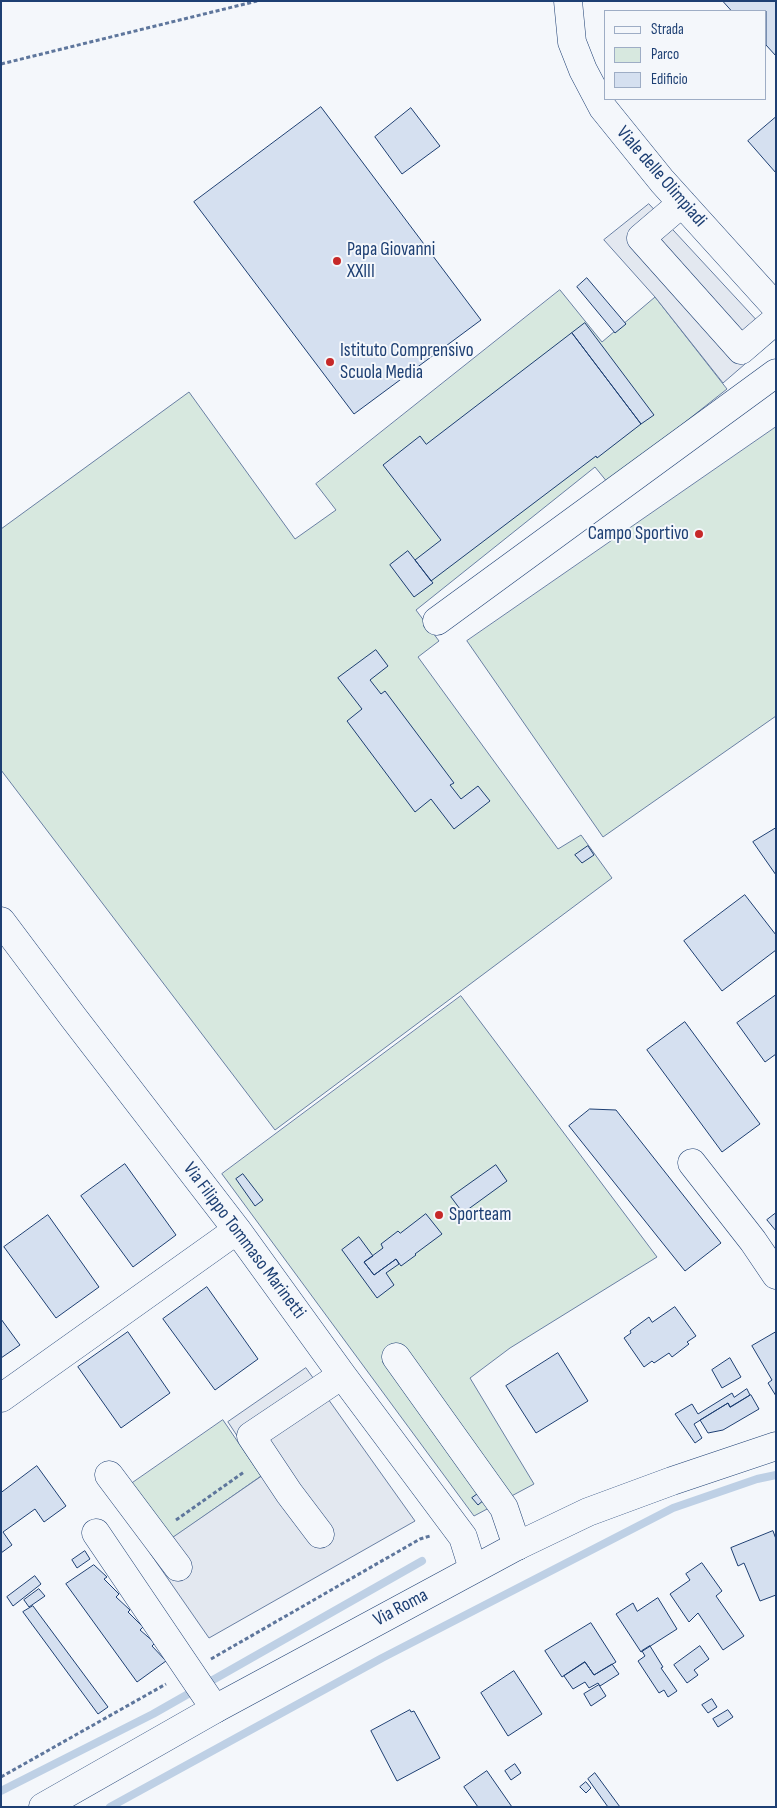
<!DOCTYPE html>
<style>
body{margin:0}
#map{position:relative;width:777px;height:1808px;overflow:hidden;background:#f4f7fb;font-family:"Sofia Sans Condensed",sans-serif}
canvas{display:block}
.frame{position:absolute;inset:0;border:2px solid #1d3f73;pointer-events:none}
.legend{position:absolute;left:604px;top:10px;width:162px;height:90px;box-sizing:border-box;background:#f4f7fb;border:1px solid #9eadc5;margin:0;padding:6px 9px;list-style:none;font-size:15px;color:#1d3f73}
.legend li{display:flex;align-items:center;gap:10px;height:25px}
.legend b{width:25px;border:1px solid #9eadc5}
</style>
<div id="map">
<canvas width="777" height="1808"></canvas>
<div class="frame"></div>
<ul class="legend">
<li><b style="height:6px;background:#f4f7fb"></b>Strada</li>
<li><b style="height:14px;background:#d7e8df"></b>Parco</li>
<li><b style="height:14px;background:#d5e0f0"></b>Edificio</li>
</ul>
</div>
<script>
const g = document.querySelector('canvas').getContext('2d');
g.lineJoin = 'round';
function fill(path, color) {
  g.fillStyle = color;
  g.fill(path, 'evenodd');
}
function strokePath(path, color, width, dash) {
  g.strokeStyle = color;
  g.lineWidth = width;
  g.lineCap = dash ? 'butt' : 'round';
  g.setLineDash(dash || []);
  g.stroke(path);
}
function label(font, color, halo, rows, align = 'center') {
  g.font = font + ' "Sofia Sans Condensed",sans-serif';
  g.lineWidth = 4;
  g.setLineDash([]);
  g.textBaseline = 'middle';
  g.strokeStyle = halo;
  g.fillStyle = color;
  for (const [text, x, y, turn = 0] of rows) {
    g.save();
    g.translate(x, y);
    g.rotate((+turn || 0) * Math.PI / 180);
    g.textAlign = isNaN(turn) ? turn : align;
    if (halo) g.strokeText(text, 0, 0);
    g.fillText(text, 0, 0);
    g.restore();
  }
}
const green = new Path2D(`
 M560,290L602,342L655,297L727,389L608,483L595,467L416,610L439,641L418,657L558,849L581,835L612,878L275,1130L1,770V529L189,392L295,539L336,510L316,484Z
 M776,427V716L603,837L467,641Z
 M461,996L657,1257L510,1348L470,1378L534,1484L474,1516L222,1174Z
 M223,1420L261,1476L170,1540L131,1484Z`);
fill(green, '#d7e8df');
strokePath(green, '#687fa3', 1);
const parking = new Path2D(`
 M649,204L774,339L723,383L655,297L604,240Z
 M306,1368L415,1521L209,1638L150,1553L263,1475L228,1422Z`);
fill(parking, '#e3e8f0');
strokePath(parking, '#687fa3', 1);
strokePath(new Path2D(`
 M1,1791L153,1714L422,1561
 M110,1807L382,1658L673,1508L757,1479L776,1475`), '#bed0e5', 8);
const building = new Path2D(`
 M723,1H776V56L766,45V11H732Z
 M321,107L481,320L354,414L194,202Z
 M411,108L440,146L402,174L375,137Z
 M776,117V173L748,141Z
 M587,278L626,324L615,333L577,287Z
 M585,323L654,415L641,424L572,333Z
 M572,333L641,424L597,458L596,456L431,581L415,560L441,540L383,465L420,436L426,444Z
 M408,551L433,583L414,597L390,565Z
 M376,650L388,666L370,680L381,694L385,691L454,783L450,785L461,799L478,786L490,801L454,829L431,799L415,812L347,721L362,709L338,678Z
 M776,828V875L753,842Z
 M588,846L594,855L582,863L575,855Z
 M745,895L776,935V950L722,991L684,941Z
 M776,995V1054L765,1062L737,1023Z
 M685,1022L760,1124L722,1152L647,1050Z
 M590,1109L616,1110L721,1243L685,1271L569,1126Z
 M125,1164L176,1235L133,1267L81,1196Z
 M496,1165L507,1181L463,1213L451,1197Z
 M243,1174L263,1200L255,1206L236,1179Z
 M776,1213V1231L767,1220Z
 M426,1214L442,1234L415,1254L416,1255L401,1266L396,1259L374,1275L364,1262L383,1248L381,1244L398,1231L400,1233Z
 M48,1215L99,1287L56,1318L4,1247Z
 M359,1237L373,1256L364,1262L374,1275L396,1259L399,1264L386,1273L394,1285L377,1298L342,1250Z
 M207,1287L258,1359L215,1390L163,1319Z
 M675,1307L696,1336L687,1342L689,1344L672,1357L669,1353L654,1363L652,1361L644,1367L624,1338L631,1333L630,1331L649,1317L652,1322Z
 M1,1319L20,1345L1,1358Z
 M128,1332L170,1393L121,1428L78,1367Z
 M776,1332V1396L768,1383L772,1380L752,1346Z
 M558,1353L588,1401L536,1433L506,1386Z
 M730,1358L741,1377L722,1388L712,1370Z
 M747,1389L750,1395L730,1407L728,1403L694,1424L702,1438L695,1443L675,1414L692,1404L698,1414L732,1393L734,1397Z
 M751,1395L759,1409L723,1430L708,1433L700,1420L728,1403L730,1407Z
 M37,1466L66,1506L44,1522L35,1509L3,1532L12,1545L1,1553V1493Z
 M479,1493L485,1499L478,1505L472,1498Z
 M773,1531L776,1539V1595L760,1601L744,1563L738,1566L731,1548Z
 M85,1551L90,1559L77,1568L72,1560Z
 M702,1563L722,1591L716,1596L744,1636L723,1650L698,1613L689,1622L670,1594L690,1580L686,1574Z
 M94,1565L107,1577L104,1579L119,1594L116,1597L130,1610L128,1612L143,1627L140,1630L155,1643L152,1646L166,1661L137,1682L66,1584Z
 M35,1576L41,1584L13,1606L7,1597Z
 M39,1589L45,1596L29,1607L24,1600Z
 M658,1598L677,1629L641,1652L616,1614L633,1603L637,1611Z
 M33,1606L108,1707L98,1714L23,1612Z
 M591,1623L616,1662L594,1675L585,1662L562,1677L545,1651Z
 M650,1646L663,1667L661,1668L677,1691L668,1697L664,1690L659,1693L638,1661L645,1656L642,1651Z
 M700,1646L709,1659L694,1670L698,1675L687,1683L674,1665Z
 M585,1662L594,1675L612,1664L619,1674L600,1686L598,1683L589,1688L585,1682L573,1689L564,1676Z
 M514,1671L542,1714L508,1736L481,1693Z
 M599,1685L606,1696L591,1706L584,1694Z
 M712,1699L717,1707L708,1713L702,1705Z
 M410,1710L411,1712L414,1711L440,1758L397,1781L371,1731Z
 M728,1710L733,1717L718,1727L713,1719Z
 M515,1764L521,1773L511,1780L505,1771Z
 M487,1771L512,1807H478L464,1787Z
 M595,1773L620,1807H608L588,1779Z
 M586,1782L591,1788L586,1793L580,1787Z`);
fill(building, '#d5e0f0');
strokePath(building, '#1d3f73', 1);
const minor = new Path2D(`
 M568,1L572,42L583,70L603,108L662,181L776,307
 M682,203L641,238L741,350L776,320
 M437,621L776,373
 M1,921L73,1017L237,1230L342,1375L463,1537L473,1569
 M692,1163L753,1241L776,1275
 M396,1357L504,1508L517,1546
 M1,1398L237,1230
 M109,1475L178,1567
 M96,1533L215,1709
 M320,1534L289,1493L251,1436L342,1375`);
const major = new Path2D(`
 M43,1807L215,1709L517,1546L588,1512L672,1481L776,1446`);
strokePath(minor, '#1d3f73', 29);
strokePath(major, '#1d3f73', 29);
strokePath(new Path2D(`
 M1,64L257,1
 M176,1520L244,1472
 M211,1659L420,1539L430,1536
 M1,1777L166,1684`), '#5e769c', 3, [4, 2.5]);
strokePath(minor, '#f4f7fb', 28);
strokePath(major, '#f4f7fb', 28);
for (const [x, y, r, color] of [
 [337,261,5,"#c62828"],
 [330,362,5,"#c62828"],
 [699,534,5,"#c62828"],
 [439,1215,5,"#c62828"]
]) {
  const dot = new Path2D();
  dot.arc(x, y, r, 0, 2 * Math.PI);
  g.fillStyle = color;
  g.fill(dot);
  strokePath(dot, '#f4f7fb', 2);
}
label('19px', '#1d3f73', '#f4f7fb', [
 ["Viale delle Olimpiadi",661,177,49],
 ["Via Filippo Tommaso Marinetti",244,1241,53],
 ["Via Roma",401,1608,-28]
]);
label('19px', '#1d3f73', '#f4f7fb', [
 ["Papa Giovanni",347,250],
 ["XXIII",347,272],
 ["Istituto Comprensivo",340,351],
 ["Scuola Media",340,373],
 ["Campo Sportivo",689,534,"right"],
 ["Sporteam",449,1215]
], 'left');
</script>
